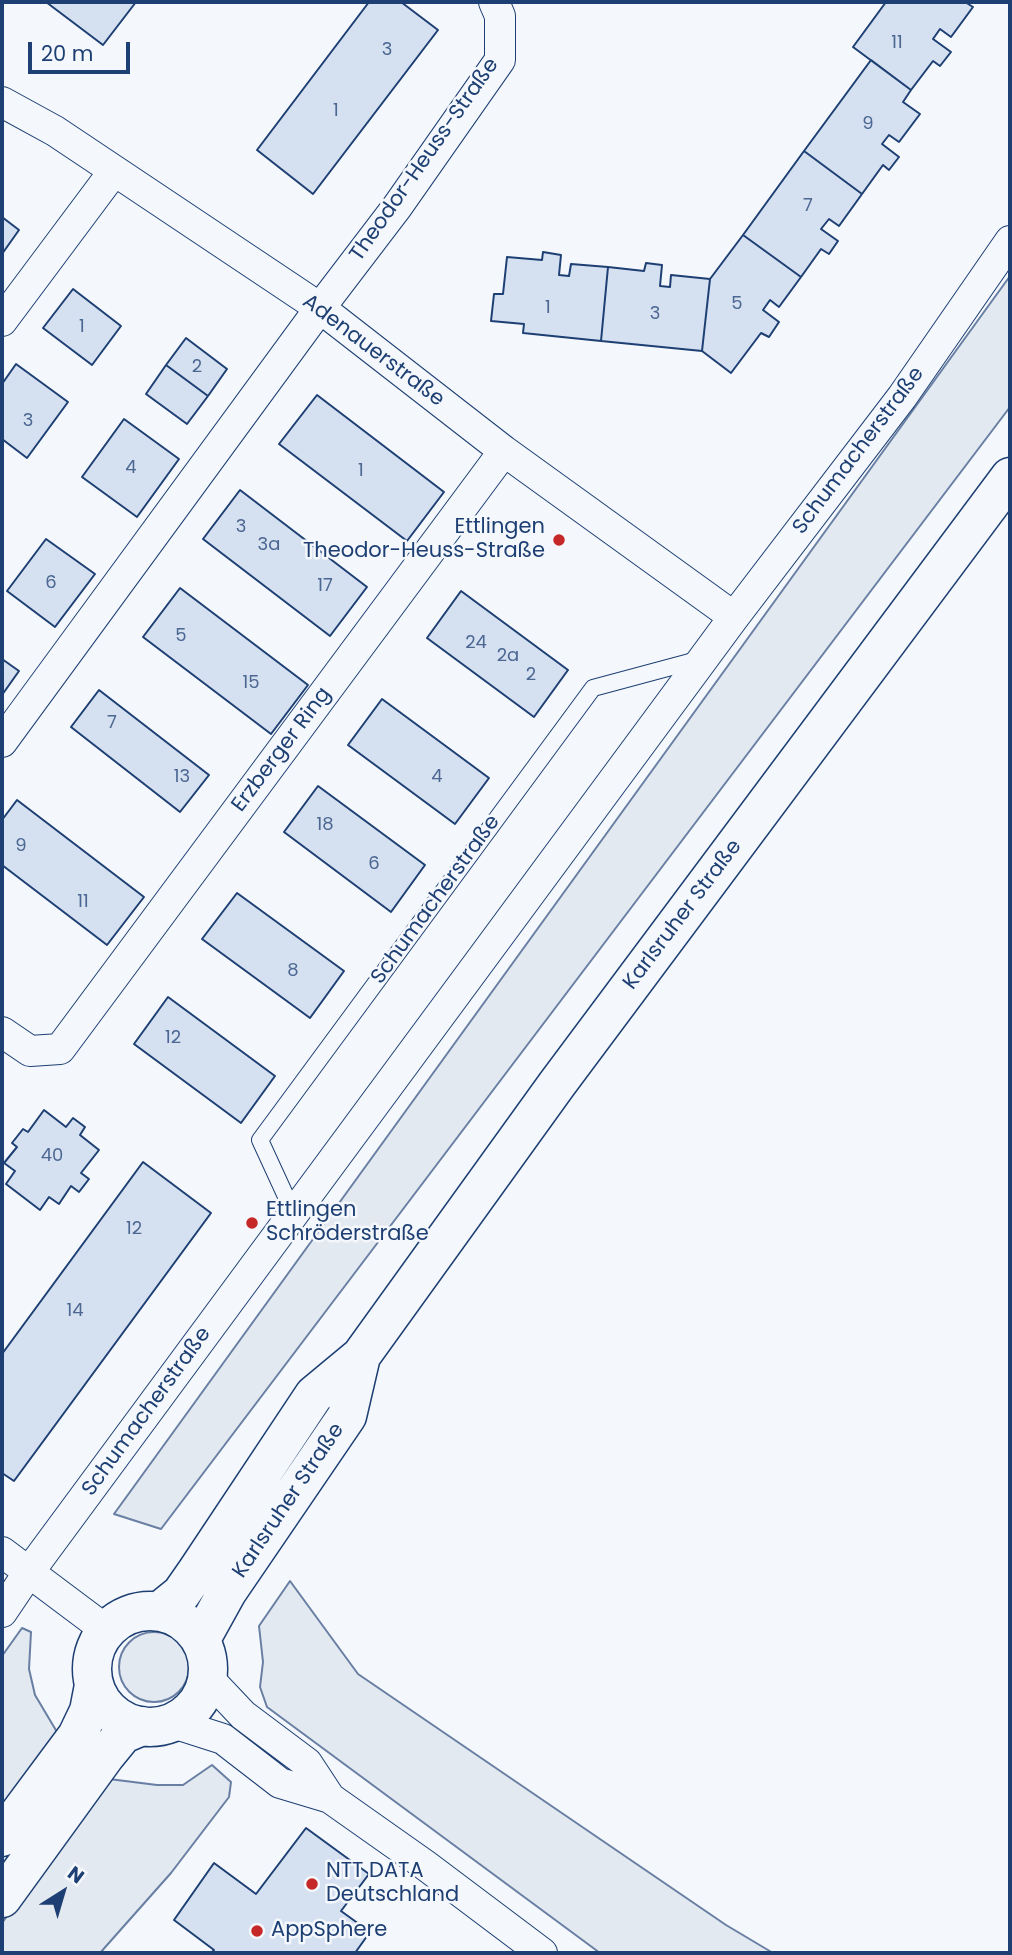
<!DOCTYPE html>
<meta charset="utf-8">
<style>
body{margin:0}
#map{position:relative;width:1012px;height:1955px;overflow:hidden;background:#f4f7fb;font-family:Poppins,sans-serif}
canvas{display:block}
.frame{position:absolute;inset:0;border:4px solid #1d3f73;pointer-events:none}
.north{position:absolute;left:28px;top:1857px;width:70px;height:70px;-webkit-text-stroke:5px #f4f7fb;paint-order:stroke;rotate:37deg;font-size:19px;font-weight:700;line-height:28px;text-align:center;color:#1d3f73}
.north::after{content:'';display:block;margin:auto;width:24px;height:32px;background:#1d3f73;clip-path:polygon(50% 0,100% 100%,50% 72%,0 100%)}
.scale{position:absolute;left:28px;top:42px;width:102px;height:32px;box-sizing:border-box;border:4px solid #1d3f73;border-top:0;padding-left:9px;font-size:21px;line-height:24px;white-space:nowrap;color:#1d3f73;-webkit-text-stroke:5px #f4f7fb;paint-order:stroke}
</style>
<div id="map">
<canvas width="1012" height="1955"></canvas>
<div class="frame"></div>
<div class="north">N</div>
<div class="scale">20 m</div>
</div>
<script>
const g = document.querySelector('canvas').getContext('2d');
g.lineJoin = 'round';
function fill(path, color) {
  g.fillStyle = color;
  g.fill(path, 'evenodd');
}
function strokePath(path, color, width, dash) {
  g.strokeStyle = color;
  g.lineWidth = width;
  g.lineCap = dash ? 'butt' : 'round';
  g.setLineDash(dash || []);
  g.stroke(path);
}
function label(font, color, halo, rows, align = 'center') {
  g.font = font + ' Poppins,sans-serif';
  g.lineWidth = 5;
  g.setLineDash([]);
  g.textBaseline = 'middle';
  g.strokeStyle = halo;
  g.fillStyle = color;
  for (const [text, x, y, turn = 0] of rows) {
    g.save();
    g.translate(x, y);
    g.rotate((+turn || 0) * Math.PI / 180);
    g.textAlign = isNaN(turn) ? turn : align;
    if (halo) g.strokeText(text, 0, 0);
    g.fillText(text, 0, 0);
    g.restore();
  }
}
const green = new Path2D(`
 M1010,276V407L161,1529L114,1514Z
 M290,1581L358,1674L726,1925L773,1953H600L267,1707L260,1687L263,1662L259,1626Z
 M22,1628L31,1632L29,1669L35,1695L57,1732L2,1808V1656Z
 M119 1667a35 35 0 1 1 70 0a35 35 0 1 1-70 0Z
 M212,1765L231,1782L229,1797L171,1873L100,1953H2V1923L109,1779L157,1785H183Z`);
fill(green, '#e3e9f0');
strokePath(green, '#687fa3', 2);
const building = new Path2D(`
 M46,2H136L103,45Z
 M369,2H401L438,30L313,194L257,150Z
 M886,2H965L973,7L951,37L940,29L933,39L951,52L940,66L933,61L911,90L853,47Z
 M871,60L911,90L903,102L920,114L899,142L889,135L882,144L899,157L889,170L883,165L862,194L804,151Z
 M804,151L862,194L839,226L829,219L821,229L838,241L829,254L821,249L801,277L743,235Z
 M2,217L19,230L2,254Z
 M743,235L801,277L779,307L770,300L763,310L779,322L769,337L761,333L731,373L702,351L710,279Z
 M543,252L561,255L559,275L569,276L571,264L608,267L601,341L523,333L524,324L491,321L494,294H503L507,257L542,260Z
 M646,263L662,265L660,286L670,287L671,275L710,279L702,351L601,341L608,267L644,271Z
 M73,289L121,326L92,365L43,328Z
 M186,338L227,369L208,396L166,365Z
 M16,364L68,402L27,458L2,439V384Z
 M166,365L208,396L187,424L146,394Z
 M317,395L444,492L407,541L279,444Z
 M124,419L179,459L137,517L82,477Z
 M240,490L367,587L330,636L203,539Z
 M46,539L95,574L55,627L7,591Z
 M180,588L308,685L271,734L143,637Z
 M461,591L568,670L534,717L427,638Z
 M2,659L19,671L2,695Z
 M99,690L209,775L180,812L71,727Z
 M382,699L489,778L455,824L348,745Z
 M318,786L425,865L391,912L284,832Z
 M17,800L144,897L107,945L2,865V820Z
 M237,893L344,971L310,1018L202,939Z
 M168,997L275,1076L241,1123L134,1044Z
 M44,1110L66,1127L73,1118L85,1127L80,1135L99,1150L81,1173L89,1179L79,1192L71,1186L59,1204L49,1197L40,1210L6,1184L15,1171L4,1163L17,1147L12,1143L23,1129L28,1132Z
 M143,1162L211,1213L14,1481L2,1473V1354Z
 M306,1828L369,1874L341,1911L370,1932L355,1953H211L214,1950L174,1920L214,1863L256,1894Z`);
fill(building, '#d5e0f0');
strokePath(building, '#1d3f73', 2);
const lane = new Path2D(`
 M294,1214L260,1140L593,688L701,659`);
const street = new Path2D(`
 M2,102L55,131L320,308L504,451L734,617
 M2,321L114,171
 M2,742L320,308L397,207L500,60V16L494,2
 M2,1032L30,1051L60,1049L504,451
 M2,1552L106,1630
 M2,1612L29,1572L734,617L902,397L1010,241
 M208,1678L243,1715L307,1763L330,1798
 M173,1723L223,1739L280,1783L330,1798L425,1865L542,1953`);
const secondary = new Path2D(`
 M92 1669a58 58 0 1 1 116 0a58 58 0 1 1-116 0Z
 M160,1611L181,1594L197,1571L314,1395L361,1356L557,1084L1010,477
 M201,1639L227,1592L347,1416L361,1356
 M2,1837L77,1736L89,1711L94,1685
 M2,1898L105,1756L123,1734L142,1726`);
strokePath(lane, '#1d3f73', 18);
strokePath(street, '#1d3f73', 32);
strokePath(secondary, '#1d3f73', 41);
strokePath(lane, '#f4f7fb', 16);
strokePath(street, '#f4f7fb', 30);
strokePath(secondary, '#f4f7fb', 38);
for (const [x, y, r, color] of [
 [559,540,7,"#c62828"],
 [252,1223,7,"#c62828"],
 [312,1884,7,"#c62828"],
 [257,1931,7,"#c62828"]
]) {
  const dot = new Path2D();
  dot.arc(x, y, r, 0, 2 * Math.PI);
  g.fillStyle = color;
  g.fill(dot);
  strokePath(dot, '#f4f7fb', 2.5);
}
label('18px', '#4b6792', null, [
 ["11",897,43],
 ["3",387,50],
 ["1",336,111],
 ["9",868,124],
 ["7",808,206],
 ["5",737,304],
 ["1",548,308],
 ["3",655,314],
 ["1",82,327],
 ["2",197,367],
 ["3",28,421],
 ["4",131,468],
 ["1",361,471],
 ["3",241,527],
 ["3a",269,545],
 ["6",51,583],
 ["17",325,586],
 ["5",181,636],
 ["24",476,643],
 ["2a",508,656],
 ["2",531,675],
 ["15",251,683],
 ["7",112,723],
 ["13",182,777],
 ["4",437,777],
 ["18",325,825],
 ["9",21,846],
 ["6",374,864],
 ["11",83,902],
 ["8",293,971],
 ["12",173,1038],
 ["40",52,1156],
 ["12",134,1229],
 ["14",75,1311]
]);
label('21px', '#1d3f73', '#f4f7fb', [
 ["Theodor-Heuss-Straße",425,160,-55],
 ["Adenauerstraße",373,351,37],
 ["Schumacherstraße",859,451,-53],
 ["Erzberger Ring",282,750,-53],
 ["Schumacherstraße",436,900,-54],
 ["Karlsruher Straße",683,915,-53],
 ["Schumacherstraße",147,1412,-54],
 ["Karlsruher Straße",289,1501,-56]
]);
label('21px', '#1d3f73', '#f4f7fb', [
 ["Ettlingen",545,528,"right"],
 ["Theodor-Heuss-Straße",545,552,"right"],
 ["Ettlingen",266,1211],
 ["Schröderstraße",266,1235],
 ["NTT DATA",326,1872],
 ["Deutschland",326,1896],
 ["AppSphere",271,1931]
], 'left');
</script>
